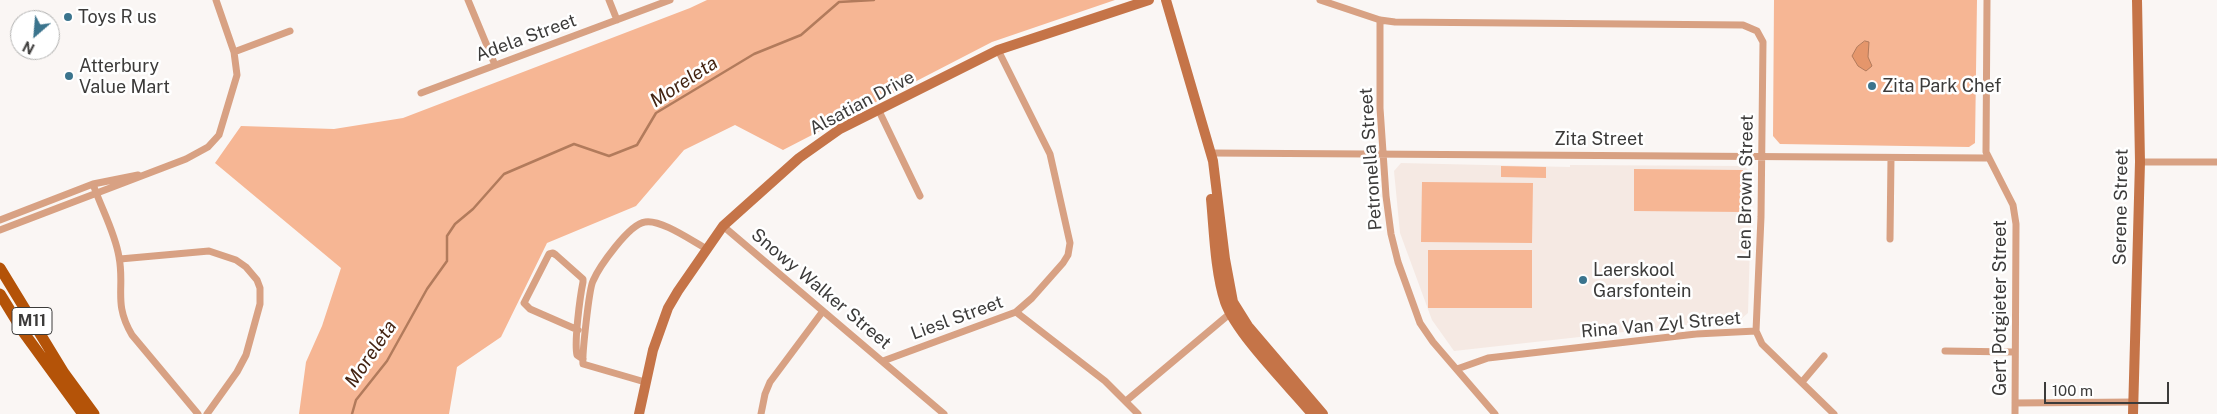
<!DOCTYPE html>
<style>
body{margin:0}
#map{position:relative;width:2217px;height:414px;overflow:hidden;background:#faf6f4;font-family:"Public Sans",sans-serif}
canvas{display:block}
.north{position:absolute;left:10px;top:10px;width:50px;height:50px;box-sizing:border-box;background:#fff;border:1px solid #b1b1b0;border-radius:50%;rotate:207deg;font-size:14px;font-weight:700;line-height:20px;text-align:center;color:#3c3b3a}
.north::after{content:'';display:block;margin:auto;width:18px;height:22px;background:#3b748d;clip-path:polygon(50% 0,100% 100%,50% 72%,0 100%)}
.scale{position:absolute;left:2044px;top:382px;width:125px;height:22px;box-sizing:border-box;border:2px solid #3c3b3a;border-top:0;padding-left:6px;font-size:15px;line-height:18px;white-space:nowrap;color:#3c3b3a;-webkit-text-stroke:4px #fff;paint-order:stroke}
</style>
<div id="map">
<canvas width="2217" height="414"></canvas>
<div class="north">N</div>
<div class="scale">100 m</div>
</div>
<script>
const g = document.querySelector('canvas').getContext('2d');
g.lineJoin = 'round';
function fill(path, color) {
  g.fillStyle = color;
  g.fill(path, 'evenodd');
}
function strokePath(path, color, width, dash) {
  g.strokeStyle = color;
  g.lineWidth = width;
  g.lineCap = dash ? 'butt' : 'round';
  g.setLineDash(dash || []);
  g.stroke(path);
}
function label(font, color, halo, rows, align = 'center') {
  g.font = font + ' "Public Sans",sans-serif';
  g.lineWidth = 5;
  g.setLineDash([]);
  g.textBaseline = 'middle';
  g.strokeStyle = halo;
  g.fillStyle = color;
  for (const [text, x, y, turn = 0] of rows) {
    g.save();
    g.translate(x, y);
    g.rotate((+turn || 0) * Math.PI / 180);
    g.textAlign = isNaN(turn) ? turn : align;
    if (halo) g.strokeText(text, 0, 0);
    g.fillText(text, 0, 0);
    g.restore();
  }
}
fill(new Path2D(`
 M1401,163L1570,167V165L1744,166L1752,174L1748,313L1741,319L1454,351L1432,320L1400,233L1394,171Z`), '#f5e9e3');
fill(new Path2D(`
 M707,0H1115L992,42L783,150L735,125L684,150L636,206L547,243L501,337L457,367L449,414H299L306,362L322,326L341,268L215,163L241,126L334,129L403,118L690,8Z
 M1774,0H1977L1975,143L1969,147L1780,144L1773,136Z
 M1501,166L1546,167V178L1501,177Z
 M1634,169L1743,170V212L1634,211Z
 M1422,182L1533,183L1532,243L1421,242Z
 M1428,250H1532V308H1428Z`), '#f6b694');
const water = new Path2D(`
 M1865,41L1869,42L1868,57L1872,66L1866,71L1858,66L1852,56L1857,47Z`);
fill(water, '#e5966b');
strokePath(water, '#b27b5c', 1);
strokePath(new Path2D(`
 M352,414L356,400L387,361L427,289L447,261V236L455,224L473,209L504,174L574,144L609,156L637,145L656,113L754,54L801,35L839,2L874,0`), '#b27b5c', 2.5);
strokePath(new Path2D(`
 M468,0L495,65
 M609,0L617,20
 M1320,0L1380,20L1395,22L1743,25L1757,31L1763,42L1761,217L1756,331L1762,344L1834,414
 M1987,0L1986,152L2013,205L2016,224L2015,414
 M1380,20V108L1386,196L1391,234L1398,262L1420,323L1433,342L1495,414
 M234,52L290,31
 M421,93L670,0
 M879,111L920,196
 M1210,153L1987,158
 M2140,162H2217
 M93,184C101,208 115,232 119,257C125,288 113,303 132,335L198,414
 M0,220L93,184L138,175
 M723,226L944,414
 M0,230L186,159L208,147L219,135L237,75L234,52L216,0
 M1890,239L1891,158
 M120,259L209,251L236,260L246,267L257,280L260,288V304L246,355L237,372L207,414
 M1016,312L1105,381L1138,414
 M578,330L530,309L524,303L549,254L553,253L556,255L583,279V282C580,297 574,342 577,355L583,359
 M1945,351L2014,352
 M883,361L1016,312L1032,298L1063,263L1068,255L1070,243L1050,154L998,50
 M1457,369L1488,358L1696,334L1756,331
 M645,382L583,364C582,355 589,289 593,281C599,267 629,224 645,222C661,219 692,241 707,249
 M1802,382L1824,356
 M1126,401L1233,311
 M2015,403L2133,402
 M761,414L765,394L770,382L823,311`), '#d8a183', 7);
strokePath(new Path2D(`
 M1166,0L1213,161L1225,259L1233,302L1248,326L1323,414
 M1211,199C1214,230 1215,272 1225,302C1237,335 1288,385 1312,414
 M639,414L653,350L668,308L678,291L723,226L799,158L840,129L998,50L1149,0
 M2133,414L2140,162L2137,0`), '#c57448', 10);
strokePath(new Path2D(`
 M0,268L64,373L94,414
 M0,294L24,333L83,414`), '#b45308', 11);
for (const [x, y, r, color] of [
 [68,17,5,"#3b748d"],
 [69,76,5,"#3b748d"],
 [1872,86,5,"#3b748d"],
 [1583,280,5,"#3b748d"]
]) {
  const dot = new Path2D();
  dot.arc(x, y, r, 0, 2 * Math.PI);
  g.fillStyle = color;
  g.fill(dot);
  strokePath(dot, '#fff', 2);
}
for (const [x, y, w] of [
 [32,321,40]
]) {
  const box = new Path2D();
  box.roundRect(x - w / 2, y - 13.5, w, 27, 4);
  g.fillStyle = '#fff';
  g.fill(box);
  strokePath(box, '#3c3b3a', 1);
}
label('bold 16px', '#3c3b3a', null, [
 ["M11",32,321]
]);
label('18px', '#3c3b3a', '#fff', [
 ["Toys R us",78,17],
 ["Atterbury",79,66],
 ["Value Mart",79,87],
 ["Zita Park Chef",1882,86],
 ["Laerskool",1593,270],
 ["Garsfontein",1593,291]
], 'left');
label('18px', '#3c3b3a', '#fff', [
 ["Adela Street",526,38,-20],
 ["Alsatian Drive",862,103,-28],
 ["Zita Street",1599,139],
 ["Petronella Street",1371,159,-94],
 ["Len Brown Street",1746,187,-89],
 ["Serene Street",2121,207,-89],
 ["Snowy Walker Street",821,289,40],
 ["Gert Potgieter Street",2000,308,-90],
 ["Liesl Street",957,318,-20],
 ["Rina Van Zyl Street",1661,325,-5]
]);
label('italic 19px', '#442412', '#fff', [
 ["Moreleta",684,82,-33],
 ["Moreleta",371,354,-56]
]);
</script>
